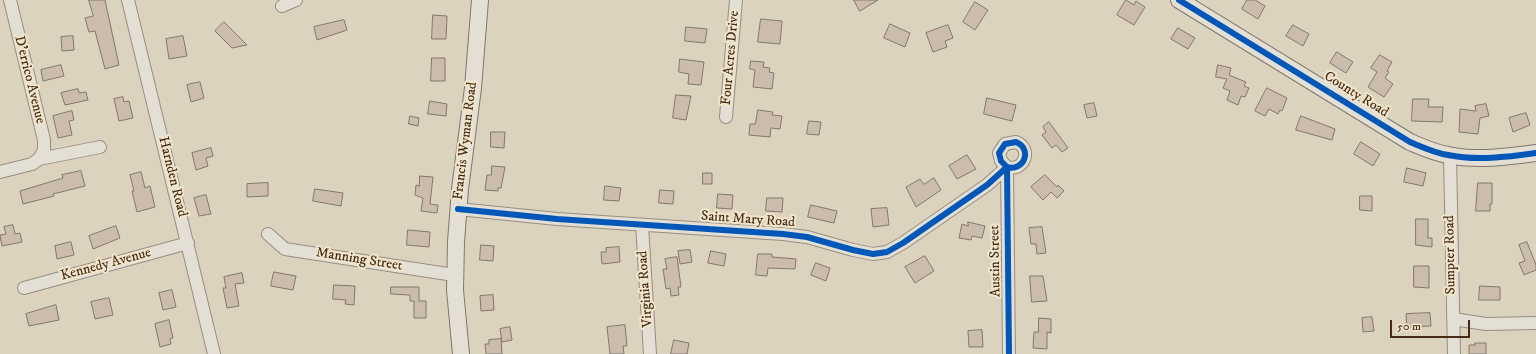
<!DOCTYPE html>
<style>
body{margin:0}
#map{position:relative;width:1536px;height:354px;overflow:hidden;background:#dcd3be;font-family:"IM FELL DW Pica",serif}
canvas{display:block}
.scale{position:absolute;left:1390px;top:320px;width:80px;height:18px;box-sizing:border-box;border:2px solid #452b17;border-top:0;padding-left:5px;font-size:12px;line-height:14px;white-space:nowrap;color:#452b17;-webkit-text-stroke:3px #f1e5cc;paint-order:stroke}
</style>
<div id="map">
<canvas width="1536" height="354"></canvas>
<div class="scale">50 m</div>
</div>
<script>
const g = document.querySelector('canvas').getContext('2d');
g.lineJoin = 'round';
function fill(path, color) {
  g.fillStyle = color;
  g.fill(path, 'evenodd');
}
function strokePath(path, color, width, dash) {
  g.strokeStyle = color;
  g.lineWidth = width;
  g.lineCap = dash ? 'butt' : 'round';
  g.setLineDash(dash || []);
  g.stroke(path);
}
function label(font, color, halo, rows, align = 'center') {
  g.font = font + ' "IM FELL DW Pica",serif';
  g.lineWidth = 4;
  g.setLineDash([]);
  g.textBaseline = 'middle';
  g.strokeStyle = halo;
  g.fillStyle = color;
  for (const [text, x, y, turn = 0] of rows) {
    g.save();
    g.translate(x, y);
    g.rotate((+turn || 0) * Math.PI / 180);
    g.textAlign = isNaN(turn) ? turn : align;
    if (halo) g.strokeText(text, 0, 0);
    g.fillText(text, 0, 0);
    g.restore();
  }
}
const building = new Path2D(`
 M89,0H105L119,65L105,69L95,31L89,32L85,18L93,16Z
 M854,0H878L860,11Z
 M1126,0L1134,5L1136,1L1145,7L1134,25L1117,15Z
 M1247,0H1255L1265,6L1258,19L1242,9Z
 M975,2L988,10L975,30L963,22Z
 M433,15L447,16L446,39H432Z
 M761,19L782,21L780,44L758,42Z
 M344,20L347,30L317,40L314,27Z
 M224,22L247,45L232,48L215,31Z
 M890,24L910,33L905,47L884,38Z
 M948,25L953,38L945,41L947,47L933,52L926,33Z
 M1293,25L1309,34L1303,46L1286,36Z
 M686,27L707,29L705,43L685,41Z
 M1178,28L1195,38L1188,49L1171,39Z
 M73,36L74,50L62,51L61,37Z
 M183,36L187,56L169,59L166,39Z
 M1337,52L1353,62L1346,73L1330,63Z
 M1380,55L1392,62L1387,71L1389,72L1385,78L1393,84L1384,97L1368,87L1377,72L1371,68Z
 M432,58H445V81H431Z
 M680,59L704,62L701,85L688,84L689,74L679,72Z
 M751,61L764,62L763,67L770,68L769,72L774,73L772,89L753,87L755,70L750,69Z
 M61,65L64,76L43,81L41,70Z
 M1218,65L1231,68L1229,75L1246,82L1244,86L1249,88L1245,97L1241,96L1238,105L1227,100L1230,91L1223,88L1227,79L1216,77Z
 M200,82L204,98L191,102L187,85Z
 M1267,88L1287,98L1282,111L1280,110L1278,114L1269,109L1265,116L1255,111Z
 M78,89L79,93L86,92L88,100L65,105L61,93Z
 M676,95L691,96L686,120L673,118Z
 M123,97L124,102L129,101L133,118L119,121L114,99Z
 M987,98L1016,105L1012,121L984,114Z
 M1413,99H1429L1428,107H1443L1442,122L1412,121Z
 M430,101L447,104L446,116L428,114Z
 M1094,103L1097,116L1087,118L1084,105Z
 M1486,104L1489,116L1480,118L1478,134L1459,132L1460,109L1476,111L1475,106Z
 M758,110L773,112L772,115L782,116L780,129L771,128L770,137L749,135L750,124H755Z
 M72,111L74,120L69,121L72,135L58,138L53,116Z
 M1526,113L1530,125L1513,132L1509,118Z
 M410,116L419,118L418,126L409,124Z
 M1301,116L1335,129L1332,140L1296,130Z
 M809,121L821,122L819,135L807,134Z
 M1049,122L1068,148L1062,152L1056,145L1052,148L1042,135L1046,132L1043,127Z
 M491,132H505L504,148L491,147Z
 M1361,142L1380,154L1373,166L1354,154Z
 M211,148L213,156L206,158L208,166L196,170L192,153Z
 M967,155L976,169L957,179L949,166Z
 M492,166L505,167L501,188H498V191L485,190L487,175H491Z
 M1407,168L1426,173L1423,186L1404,182Z
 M81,171L85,186L53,194L54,196L23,204L20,191L63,178L62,175Z
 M141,172L145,188L150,186L155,207L137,212L132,191H134L130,175Z
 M703,173H712V184H703Z
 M1045,175L1057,187L1058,185L1064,191L1057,198L1051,192L1043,200L1031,187Z
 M420,176L433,177L430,204L438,205L437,213L421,211L423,198L415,195L416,185L419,186Z
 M934,178L941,190L916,207L906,187L920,179L924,184Z
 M268,183V196L247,197V184Z
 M1478,183H1492V204H1490V211H1476Z
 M605,186L621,188L619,201L604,200Z
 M315,189L343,193L341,206L313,201Z
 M660,190L674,191L673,204L659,203Z
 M718,194L733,195L732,209L717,208Z
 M206,195L211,214L199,216L194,198Z
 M1360,196H1372V211L1360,210Z
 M767,198H783L782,212L766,211Z
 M811,205L837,211L834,223L808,217Z
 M887,208L889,225L873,227L871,209Z
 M1416,219H1428V238H1432V247L1416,245Z
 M968,222L985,226L982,238L972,236L971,240L959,238L962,224L968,226Z
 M13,225L15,234L20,233L22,242L2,246L0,235L6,234L4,227Z
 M116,226L120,238L93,249L89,236Z
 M1042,227L1046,253L1037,254L1036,244H1031L1029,228Z
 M408,230L430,232L429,247L407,245Z
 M71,242L74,255L57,259L55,246Z
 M1527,242L1536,265V270L1524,275L1519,263L1525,261L1519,245Z
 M481,245L494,246L493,261L480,260Z
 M619,247L620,262L602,264L601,252H606V248Z
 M690,250L692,262L680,264L678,251Z
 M711,251L726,254L724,266L708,263Z
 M758,254H772V257L796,259L795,269L768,268L767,276L756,275Z
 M925,256L934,271L915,283L905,267Z
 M677,257L681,287H678L679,295L671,296L670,288L666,289L663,269H667L665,259Z
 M816,263L830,268L826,281L811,275Z
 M1414,266H1429V288L1414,287Z
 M274,272L296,276L293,290L271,286Z
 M242,273L244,283L235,284L239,306L227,308L223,288H226L224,277Z
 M1030,276H1043L1047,301L1032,302Z
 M334,285L355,286L354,305L345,304L346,300L333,299Z
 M1480,286L1500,287V300H1479Z
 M391,287H419V301H426V318H414V301H410V295L391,294Z
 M172,290L176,307L163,310L159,293Z
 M493,295L494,310L481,311L480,296Z
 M109,298L113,315L95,319L91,302Z
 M56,305L59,320L29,326L26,314Z
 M1430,313L1431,326L1407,327L1406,314Z
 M1372,317L1374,331L1363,332L1362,318Z
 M1039,318L1051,319V333L1047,332V349L1033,348L1034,332H1038Z
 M169,320L173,338L170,339L171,344L160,347L155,324Z
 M625,325L627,346H623L624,354H610L607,327Z
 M510,327L512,340L502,342L500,329Z
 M982,330L983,347H969L968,331Z
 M501,339L502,354H486L485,344H489V340Z
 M674,340L689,343L687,354H671Z
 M1475,343H1486V354H1469V345H1475Z`);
fill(building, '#ccbcae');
strokePath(building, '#81786a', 1);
const street = new Path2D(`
 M10,0L44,140V150L39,159
 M128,0L214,354
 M282,6L296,0
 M726,117L736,0
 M1450,156L1454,354
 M0,172L32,164L39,159L100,147
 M458,209L557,219L783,234L807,237L853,250L873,254L887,252L903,243L987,185L1007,167C1024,172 1033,149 1016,142L1005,144L999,153L1001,161L1007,167L1009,354
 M642,225L650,354
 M268,234L285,249L454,275
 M24,288L188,243
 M1453,319L1486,324L1536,323`);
const secondary = new Path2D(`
 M1179,0L1410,142C1422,147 1435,153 1448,155C1476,161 1508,157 1536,153
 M461,354L455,290L456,242L460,189L473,88L480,0`);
strokePath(street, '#978e80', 14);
strokePath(secondary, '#81786a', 18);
strokePath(street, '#e4dfd4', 12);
strokePath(secondary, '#e4dfd4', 16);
strokePath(new Path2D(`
 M1179,0L1410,142C1422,147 1435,153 1448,155C1476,161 1508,157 1536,153
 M458,209L557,219L783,234L807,237L853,250L873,254L887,252L903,243L987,185L1007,167C1024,172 1033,149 1016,142L1005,144L999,153L1001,161L1007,167L1009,354`), '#0057b8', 6);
label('14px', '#452b17', '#f1e5cc', [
 ["Four Acres Drive",731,58,-85],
 ["D'errico Avenue",29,80,76],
 ["County Road",1356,95,32],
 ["Francis Wyman Road",466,141,-83],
 ["Harnden Road",172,177,76],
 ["Saint Mary Road",748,220,4],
 ["Sumpter Road",1451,255,-91],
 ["Manning Street",359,260,9],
 ["Austin Street",996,261,-91],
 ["Kennedy Avenue",106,265,-15],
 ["Virginia Road",646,289,-94]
]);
</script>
